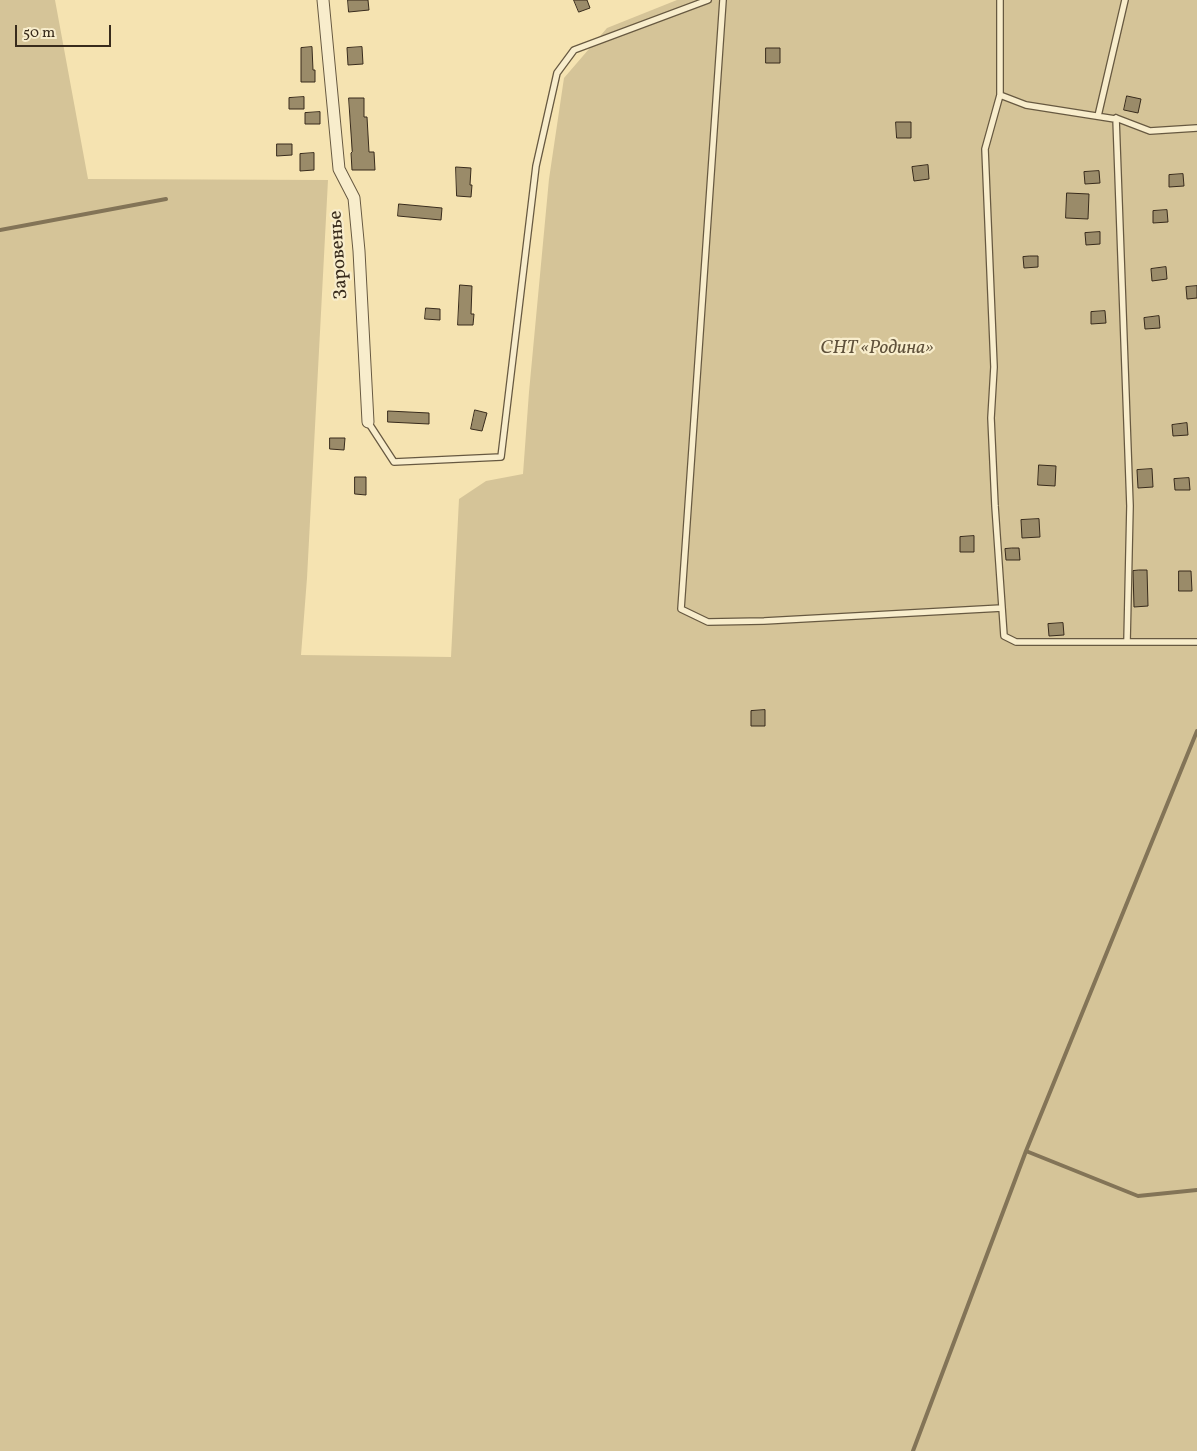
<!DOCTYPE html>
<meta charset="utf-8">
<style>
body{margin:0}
#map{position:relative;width:1197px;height:1451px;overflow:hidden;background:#f5e3b1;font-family:Vollkorn,serif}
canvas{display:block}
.scale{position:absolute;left:15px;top:25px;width:96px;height:22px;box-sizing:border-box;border:2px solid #382b1c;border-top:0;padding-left:6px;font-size:15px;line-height:18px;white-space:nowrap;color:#382b1c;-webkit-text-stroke:4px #f8edcc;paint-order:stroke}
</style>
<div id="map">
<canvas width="1197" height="1451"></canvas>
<div class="scale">50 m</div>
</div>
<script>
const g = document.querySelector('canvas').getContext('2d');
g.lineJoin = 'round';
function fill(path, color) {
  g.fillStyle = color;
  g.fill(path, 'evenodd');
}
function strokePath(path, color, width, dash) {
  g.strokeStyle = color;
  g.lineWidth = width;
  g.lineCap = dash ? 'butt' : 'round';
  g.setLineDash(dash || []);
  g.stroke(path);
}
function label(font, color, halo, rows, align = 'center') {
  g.font = font + ' Vollkorn,serif';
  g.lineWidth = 4.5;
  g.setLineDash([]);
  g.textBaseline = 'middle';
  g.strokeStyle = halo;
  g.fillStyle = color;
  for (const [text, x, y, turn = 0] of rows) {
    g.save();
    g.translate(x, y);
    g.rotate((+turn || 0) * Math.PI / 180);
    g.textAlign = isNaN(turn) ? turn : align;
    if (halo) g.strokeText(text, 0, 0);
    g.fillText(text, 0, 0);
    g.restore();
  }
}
fill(new Path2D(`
 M0,0H55L88,179L328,180L307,578L301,655L451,657L459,499L486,481L523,474L529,392L549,179L564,78L607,28L677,0H1197V1451H0Z`), '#d5c498');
strokePath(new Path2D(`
 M0,230L166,199
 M1197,731L1026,1151L1138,1196L1197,1190
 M913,1451L1026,1151`), '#837457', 4);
const building = new Path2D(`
 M348,0H368L369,10L349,12Z
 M574,0H587L590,8L579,12Z
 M312,47L313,70H315V82H301V48Z
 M362,47L363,64L348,65L347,48Z
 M766,48H780V63H766Z
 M1127,96L1141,99L1138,113L1124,110Z
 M304,97V109H289V98Z
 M349,98H364V117H367L369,152H374L375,170H352L351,153L352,152Z
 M320,112V124H305V113Z
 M896,122H911V138H897Z
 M277,144H292V155L277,156Z
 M314,153V170L300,171V154Z
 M928,165L929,179L914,181L912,167Z
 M456,167L471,168L470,185H472L471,197L457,196Z
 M1099,171L1100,183L1085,184L1084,172Z
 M1183,174L1184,186L1169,187V175Z
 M1067,193L1089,194L1088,219L1066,218Z
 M399,204L442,208L441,220L398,216Z
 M1167,210L1168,222L1153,223V211Z
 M1100,232V244L1086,245L1085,233Z
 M1030,256H1038V267L1024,268L1023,257Z
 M1166,267L1167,279L1152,281L1151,269Z
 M460,285L472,286L471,314H474L473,325H458Z
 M1197,286V298L1187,299L1186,287Z
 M426,308L440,309V320L425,319Z
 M1105,311L1106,323L1091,324V312Z
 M1159,316L1160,328L1145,329L1144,318Z
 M475,410L487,413L482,431L471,429Z
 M388,411L429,413V424L388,422Z
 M1187,423L1188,435L1173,436L1172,425Z
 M330,438H345L344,450L330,449Z
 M1039,465L1056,466L1055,486L1038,485Z
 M1152,469L1153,487L1138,488L1137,470Z
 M355,477H366V495L355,494Z
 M1189,478L1190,490H1175L1174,479Z
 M1039,519L1040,537L1022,538L1021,520Z
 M974,536V552H960V537Z
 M1012,548H1019L1020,560H1006L1005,549Z
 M1139,570H1147L1148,606L1134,607L1133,571Z
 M1179,571H1191L1192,591H1179Z
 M1063,623L1064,635L1049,636L1048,624Z
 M765,710V726H751V711Z`);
fill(building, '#9a8b69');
strokePath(building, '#382b1c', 1);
const lane = new Path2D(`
 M723,0L681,609L708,622L764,621L1002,608
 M1000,0V95L985,149L994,367L991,418L995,506L1004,636L1016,642H1197
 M1000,95L1026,105L1115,119L1116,118L1130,506L1127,642
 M1098,116L1125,0
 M1116,118L1150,131L1197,128
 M368,422L394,462L501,457L536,166L557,73L574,50L708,0`);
const street = new Path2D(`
 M323,0L339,169L354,198L359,251L368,422`);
strokePath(lane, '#675941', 8);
strokePath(street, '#675941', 13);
strokePath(lane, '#f8edcc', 5.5);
strokePath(street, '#f8edcc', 11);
label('19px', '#382b1c', '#f8edcc', [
 ["Заровенье",340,255,-94]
]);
label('italic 19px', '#5f513b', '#f8edcc', [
 ["СНТ «Родина»",877,350]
]);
</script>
